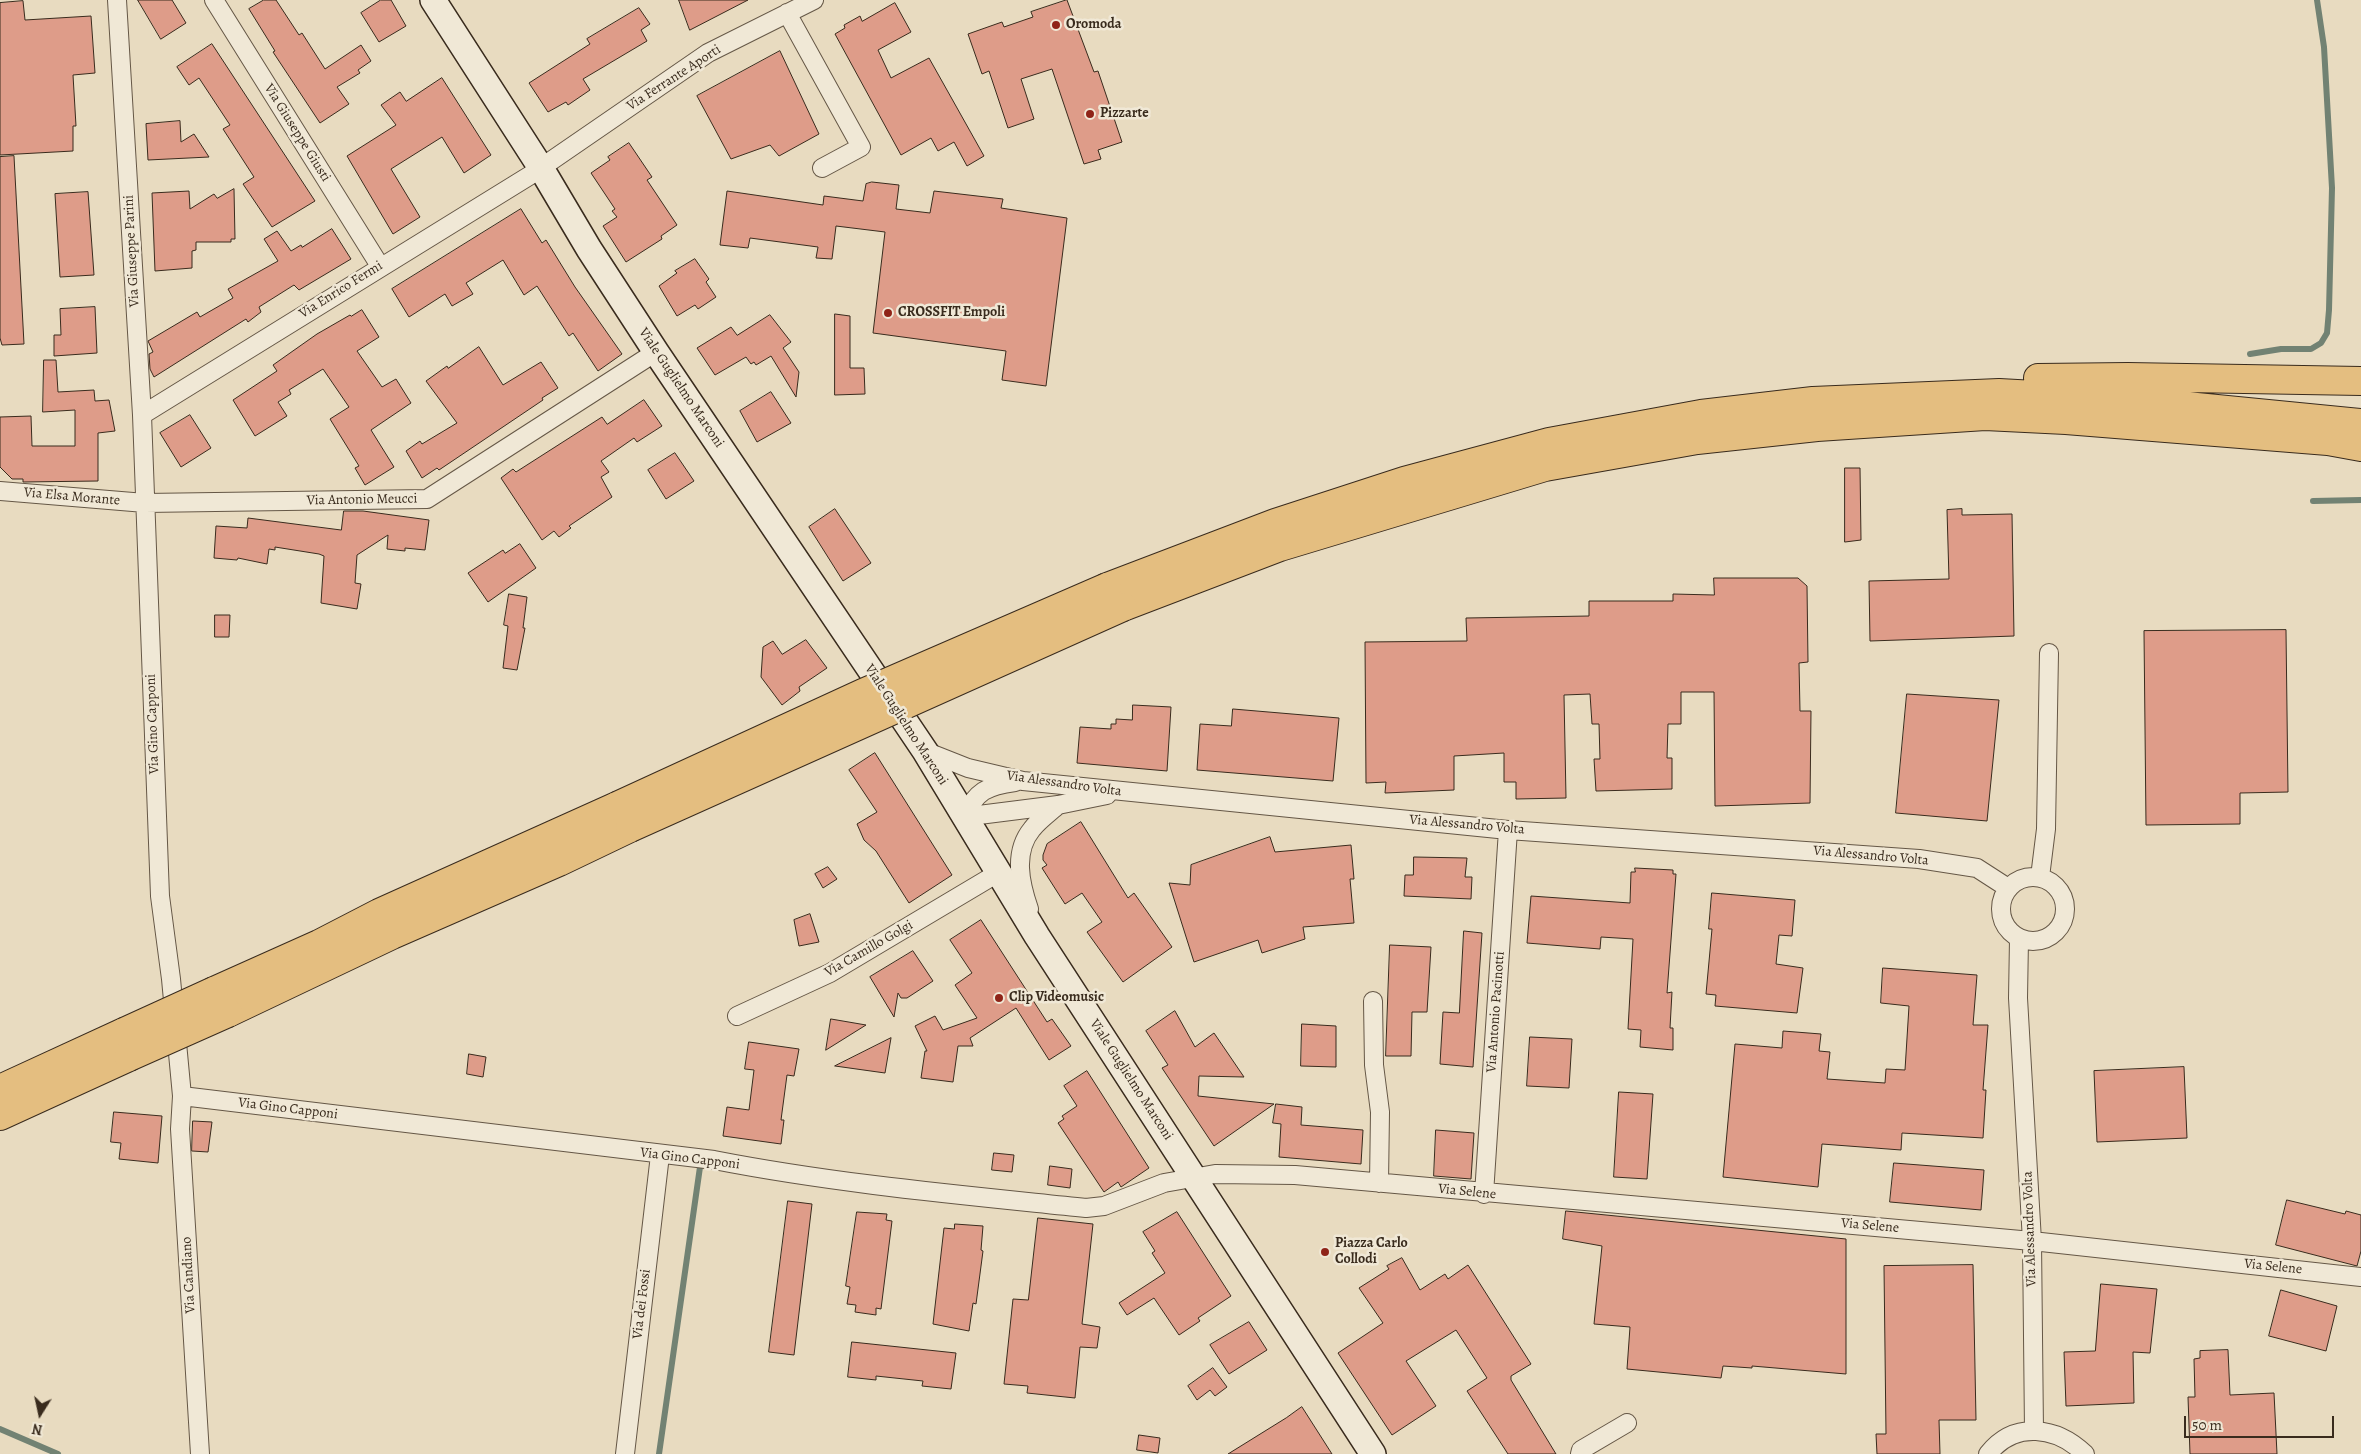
<!DOCTYPE html>
<style>
body{margin:0}
#map{position:relative;width:2361px;height:1454px;overflow:hidden;background:#e8dbc0;font-family:Alegreya,serif}
canvas{display:block}
.north{position:absolute;left:15px;top:1389px;width:50px;height:50px;-webkit-text-stroke:4px #f0e8d6;paint-order:stroke;rotate:190deg;font-size:14px;font-weight:700;line-height:20px;text-align:center;color:#392b1d}
.north::after{content:'';display:block;margin:auto;width:18px;height:22px;background:#392b1d;clip-path:polygon(50% 0,100% 100%,50% 72%,0 100%)}
.scale{position:absolute;left:2184px;top:1416px;width:150px;height:22px;box-sizing:border-box;border:2px solid #392b1d;border-top:0;padding-left:6px;font-size:15px;line-height:18px;white-space:nowrap;color:#392b1d;-webkit-text-stroke:4px #f0e8d6;paint-order:stroke}
</style>
<div id="map">
<canvas width="2361" height="1454"></canvas>
<div class="north">N</div>
<div class="scale">50 m</div>
</div>
<script>
const g = document.querySelector('canvas').getContext('2d');
g.lineJoin = 'round';
function strokePath(path, color, width, dash) {
  g.strokeStyle = color;
  g.lineWidth = width;
  g.lineCap = dash ? 'butt' : 'round';
  g.setLineDash(dash || []);
  g.stroke(path);
}
function fill(path, color) {
  g.fillStyle = color;
  g.fill(path, 'evenodd');
}
function label(font, color, halo, rows, align = 'center') {
  g.font = font + ' Alegreya,serif';
  g.lineWidth = 5;
  g.setLineDash([]);
  g.textBaseline = 'middle';
  g.strokeStyle = halo;
  g.fillStyle = color;
  for (const [text, x, y, turn = 0] of rows) {
    g.save();
    g.translate(x, y);
    g.rotate((+turn || 0) * Math.PI / 180);
    g.textAlign = isNaN(turn) ? turn : align;
    if (halo) g.strokeText(text, 0, 0);
    g.fillText(text, 0, 0);
    g.restore();
  }
}
strokePath(new Path2D(`
 M2250,354L2281,349H2311L2321,343L2327,333L2329,310L2332,188L2324,47L2317,0
 M2313,501L2361,500
 M0,1429L58,1454
 M659,1454L700,1167`), '#728273', 6);
const building = new Path2D(`
 M138,0H172L186,23L161,39Z
 M264,0H276L299,35L302,33L325,69L361,45L371,61L358,70L360,73L337,87L349,104L320,123L273,52L275,51L249,9Z
 M381,0H391L406,26L379,42L361,13Z
 M679,0H748L690,30Z
 M1067,0L1094,72L1098,71L1122,142L1098,150L1101,159L1084,164L1052,69L1021,79L1034,119L1008,128L989,71L982,74L968,34L1002,22L1004,27L1033,17L1031,12Z
 M23,1L25,20L91,16L95,73L73,75L76,126H73V151L0,155V3Z
 M895,3L911,32L878,50L891,78L929,58L984,156L967,166L954,142L938,151L931,138L901,155L835,34L845,28L844,25L860,16L862,21Z
 M639,8L650,24L641,30L647,41L583,79L590,90L568,105L566,102L548,112L529,83L590,44L587,39Z
 M212,44L315,201L272,227L243,184L254,177L223,129L230,125L199,78L189,85L177,67Z
 M780,51L819,134L779,156L770,145L731,159L697,96Z
 M442,78L491,155L464,173L442,137L391,169L420,217L393,234L347,156L396,125L381,105L400,92L406,101Z
 M180,121L181,142L194,134L209,157L148,160L146,124Z
 M629,143L652,177L647,180L677,225L661,236L662,239L626,262L603,226L617,217L612,211L615,209L591,173L610,160L608,157Z
 M14,156L24,344L2,345L0,338V157Z
 M872,182L899,185L896,209L930,213L934,191L1003,199L1001,208L1067,218L1046,386L1002,380L1006,351L873,333L885,232L836,226L832,259L816,258L818,247L750,238L748,248L720,245L727,191L823,205L824,196L863,201L866,184Z
 M234,189L235,239H231V242H196V250L192,251V268L155,271L152,193L189,191L190,209L214,194L217,198Z
 M88,192L94,275L60,277L55,194Z
 M521,209L542,243L546,240L575,287L622,354L598,371L573,333L569,336L537,286L524,295L503,260L466,283L473,294L452,306L445,294L409,317L392,289Z
 M332,229L351,259L299,290L294,285L259,307L261,312L248,322L246,319L154,377L150,369L149,354L153,352L148,341L197,312L200,317L233,298L228,289L278,261L264,239L277,231L291,251L301,245L302,247Z
 M695,259L709,279L706,282L716,297L698,309L695,305L677,316L659,286L677,273L675,271Z
 M95,307L97,353L54,356V335H61L60,309Z
 M362,310L379,337L357,351L382,387L396,379L411,403L371,430L394,467L365,485L355,468L359,466L330,419L349,407L323,369L289,390L291,394L278,402L287,416L255,436L233,400L277,371L273,365L317,334L350,315L351,316Z
 M835,314L850,316V368H864L865,394L835,395Z
 M770,315L791,342L783,348L799,372L796,397L771,356L756,365L754,362L751,364L746,357L715,375L697,348L731,327L737,335Z
 M479,347L503,385L541,362L558,388L542,398L543,400L439,470L437,468L422,478L406,451L420,441L422,444L457,423L426,381L447,366L448,368Z
 M44,360H56L58,392L94,390L95,401L109,400L115,431L98,433V481L23,482V479H12L0,467V417L31,416L32,446H75V410L43,412Z
 M771,392L791,423L757,442L740,411Z
 M644,400L662,426L637,442L634,438L601,461L609,472L601,477L612,497L569,526L571,528L559,537L554,531L542,540L501,478L513,469L516,472L602,417L607,424Z
 M190,415L211,448L181,467L160,433Z
 M675,453L694,481L666,499L648,470Z
 M1845,468H1860L1861,540L1845,542Z
 M835,509L871,563L843,581L809,527Z
 M1962,509V515L2012,514L2014,636L1870,641L1869,581L1949,579L1947,510Z
 M344,511H363L429,520L425,550L405,548V551L387,549L388,535L357,555L355,583L361,584L357,609L321,603L324,556L319,554L275,547V550L269,549L267,564L238,558L237,560L214,558L216,526L247,528L248,518L341,530Z
 M520,544L536,568L488,602L468,573L503,550L505,553Z
 M1714,578H1798L1807,586L1808,662L1799,663L1800,711H1811L1810,803L1715,806L1714,692H1681V724H1668L1667,758H1672V789L1596,791L1594,759H1600L1599,724H1592L1590,694L1564,695L1566,798L1516,799V782H1504V753L1454,756V790L1385,793L1386,782L1366,783L1365,642L1467,641L1466,618L1589,616V601H1673V594L1714,595Z
 M509,594L527,597L523,628H525L517,670L503,668L508,626L504,625Z
 M215,615H230L229,637H215Z
 M2286,630L2288,792L2240,793V824L2146,825L2144,631Z
 M806,640L827,668L799,687L800,691L782,705L761,677L763,647L773,641L782,654Z
 M1907,694L1999,700L1987,821L1896,813Z
 M1133,705L1171,707L1167,771L1077,763L1080,727L1111,729V724H1116V719L1132,720Z
 M1233,709L1339,718L1333,781L1197,770L1200,724L1231,726Z
 M875,753L952,875L909,903L876,851L864,840L857,824L877,812L849,770Z
 M1081,822L1128,898L1134,893L1172,947L1123,982L1087,932L1102,922L1082,893L1065,904L1042,868L1047,865L1043,860V855L1047,844Z
 M1270,837L1275,852L1351,845L1354,879H1350L1354,923L1303,927L1305,939L1262,953L1258,940L1194,962L1169,883L1190,885L1191,865Z
 M1414,857L1467,858L1465,877H1472L1471,899L1404,896L1405,875H1413Z
 M828,867L837,879L823,888L815,874Z
 M1635,868L1673,870V874H1676L1667,993L1672,992L1670,1028H1673V1050L1640,1047L1641,1030L1628,1029L1633,939L1601,937L1600,949L1527,943L1531,896L1630,903L1631,872H1635Z
 M1712,893L1795,900L1792,936L1779,935L1776,964L1803,968L1797,1013L1715,1006L1716,995L1706,994L1712,929H1709Z
 M810,914L819,942L799,946L794,920Z
 M981,920L1047,1022L1052,1019L1071,1046L1049,1060L1016,1008L970,1038L973,1046H958L953,1082L921,1078L925,1051H927L915,1026L935,1016L943,1030L977,1018L955,985L972,973L950,940Z
 M1464,931L1482,933L1473,1067L1440,1064L1443,1012L1459,1013Z
 M1390,945L1431,947L1427,1012H1412L1411,1056H1386Z
 M913,951L933,981L907,998H901L898,993L894,1017L870,977Z
 M1883,968L1977,975L1973,1025H1988L1983,1090H1986L1983,1138L1902,1133L1901,1150L1822,1144L1818,1187L1723,1177L1735,1044L1782,1048L1783,1031L1821,1034L1819,1051L1830,1052L1827,1079L1885,1083L1886,1069L1905,1070L1909,1006L1881,1003Z
 M1175,1011L1195,1047L1214,1033L1244,1077L1199,1076L1198,1096L1274,1104L1214,1146L1162,1068L1168,1065L1146,1031Z
 M831,1019L866,1025L826,1050Z
 M1302,1024L1336,1026V1067L1301,1066Z
 M1530,1037L1572,1039L1569,1088L1527,1086Z
 M891,1038L885,1073L835,1066Z
 M749,1042L799,1049L794,1076L787,1075L781,1120H784L781,1144L723,1136L727,1107L749,1110L754,1070L745,1069Z
 M469,1054L486,1057L483,1077L467,1074Z
 M2184,1067L2187,1138L2097,1142L2094,1071Z
 M1087,1071L1149,1168L1121,1187L1118,1182L1104,1192L1058,1123L1064,1119L1062,1116L1077,1106L1064,1086Z
 M1619,1092L1653,1094L1647,1179L1614,1177Z
 M1276,1104L1302,1107L1301,1125L1363,1130L1361,1164L1279,1157L1281,1124L1273,1123Z
 M114,1112L162,1116L158,1163L119,1159L121,1143L111,1142Z
 M193,1121L212,1122L208,1152L192,1151Z
 M1436,1130L1474,1133L1471,1179L1434,1176Z
 M994,1153L1014,1155L1012,1172L992,1170Z
 M1894,1163L1984,1170L1981,1210L1890,1202Z
 M1050,1166L1072,1169L1070,1188L1048,1185Z
 M2287,1200L2345,1214L2346,1211L2361,1215V1251L2357,1266L2276,1245Z
 M788,1201L812,1204L794,1355L769,1352Z
 M1566,1211L1846,1239V1374L1752,1366V1368L1723,1366L1721,1378L1627,1369L1630,1327L1594,1324L1602,1246L1563,1239Z
 M857,1212L887,1214L886,1220L892,1221L881,1309L876,1308V1315L855,1312L856,1305L847,1304L850,1287L846,1286Z
 M1177,1212L1231,1296L1198,1318L1200,1321L1179,1335L1154,1298L1127,1315L1119,1303L1165,1273L1152,1253L1155,1251L1143,1232Z
 M1038,1218L1093,1224L1082,1324L1100,1327L1097,1348L1080,1347L1075,1398L1027,1393L1028,1386L1004,1384L1013,1299L1028,1300Z
 M955,1224L983,1226L981,1250L983,1251L976,1304L973,1303L969,1331L933,1324L944,1228L954,1229Z
 M1402,1258L1420,1290L1445,1274L1448,1279L1468,1265L1531,1364L1511,1376V1380L1556,1454H1508L1467,1391L1487,1378L1456,1330L1406,1361L1436,1406L1392,1435L1338,1353L1383,1323L1359,1288L1389,1269L1387,1266Z
 M1973,1265L1976,1420H1939L1940,1454H1877L1876,1434H1886L1884,1266Z
 M2101,1284L2157,1289L2150,1353L2133,1352L2134,1403L2066,1406L2064,1352L2095,1351Z
 M2281,1290L2337,1306L2326,1351L2269,1336Z
 M1249,1322L1267,1350L1229,1374L1210,1345Z
 M852,1342L956,1353L951,1389L922,1386L923,1381L876,1376V1380L848,1377Z
 M2228,1350L2230,1395L2274,1393L2277,1454H2190L2188,1397H2195L2194,1359L2200,1358V1351Z
 M1213,1368L1227,1387L1215,1396L1210,1390L1197,1400L1188,1386Z
 M1302,1407L1332,1454H1228L1286,1418Z
 M1139,1435L1160,1438L1158,1453L1137,1450Z`);
fill(building, '#de9c89');
strokePath(building, '#392b1d', 1);
const street = new Path2D(`
 M117,0L142,415L160,896L171,979L182,1096L180,1129L200,1454
 M214,0L380,266
 M787,13L861,147L822,168
 M142,415L529,176L708,53L814,0
 M0,491L145,503L427,499L656,352
 M925,751L968,768L1023,781L1122,791L1508,830L1919,859L1977,868L2008,888
 M963,817L1058,805L1107,795
 M963,817C977,791 986,786 1015,782
 M2001 909a32 32 0 1 1 64 0a32 32 0 1 1-64 0Z
 M2040,877L2046,829L2049,653
 M1029,909C1020,883 1013,852 1032,829C1039,820 1049,813 1058,805
 M2019,939L2018,998L2032,1241L2034,1431
 M1373,1001L1374,1065L1380,1112L1379,1183
 M737,1016L830,973L998,873
 M182,1096L714,1160C837,1184 962,1195 1086,1208L1104,1206L1164,1183L1215,1174L1295,1175L2032,1241L2361,1277
 M1484,1194L1508,830
 M625,1454L660,1155
 M1580,1454L1581,1450L1627,1423
 M1988,1454C2015,1420 2057,1427 2085,1454`);
const secondary = new Path2D(`
 M433,0L541,168L589,249L656,352L925,751L1037,936L1373,1454`);
const highway = new Path2D(`
 M2038,378L2128,377L2361,381
 M1107,587L1275,523L1404,481L1549,442L1701,414L1813,401L1999,393L2125,400L2361,423
 M1123,607L1280,547L1545,467L1697,440L1817,427L1985,416L2066,420L2328,441L2361,447
 M214,991L319,944L379,913L617,806
 M228,1013L392,935L559,862L630,828
 M0,1089L124,1032
 M0,1116L129,1057`);
strokePath(street, '#655746', 20);
strokePath(secondary, '#392b1d', 28);
strokePath(highway, '#392b1d', 30);
strokePath(street, '#f0e8d6', 18);
strokePath(secondary, '#f0e8d6', 25);
strokePath(highway, '#e4be80', 28);
const highwayBridge = new Path2D(`
 M617,806L863,693L1107,587
 M630,828L1123,607
 M124,1032L214,991
 M129,1057L228,1013`);
strokePath(highwayBridge, '#392b1d', 30, []);
strokePath(highwayBridge, '#e4be80', 28);
for (const [x, y, r, color] of [
 [1056,25,5,"#8f2418"],
 [1090,114,5,"#8f2418"],
 [888,313,5,"#8f2418"],
 [999,998,5,"#8f2418"],
 [1325,1252,5,"#8f2418"]
]) {
  const dot = new Path2D();
  dot.arc(x, y, r, 0, 2 * Math.PI);
  g.fillStyle = color;
  g.fill(dot);
  strokePath(dot, '#f0e8d6', 2);
}
label('bold 14px', '#392b1d', '#f0e8d6', [
 ["Oromoda",1066,25],
 ["Pizzarte",1100,114],
 ["CROSSFIT Empoli",898,313],
 ["Clip Videomusic",1009,998],
 ["Piazza Carlo",1335,1244],
 ["Collodi",1335,1260]
], 'left');
label('14px', '#392b1d', '#f0e8d6', [
 ["Via Ferrante Aporti",674,78,-33],
 ["Via Giuseppe Giusti",297,133,58],
 ["Via Giuseppe Parini",132,251,-93],
 ["Via Enrico Fermi",341,290,-32],
 ["Viale Guglielmo Marconi",681,388,56],
 ["Via Elsa Morante",72,497,5],
 ["Via Antonio Meucci",362,500,-1],
 ["Via Gino Capponi",153,724,-92],
 ["Viale Guglielmo Marconi",906,725,57],
 ["Via Alessandro Volta",1064,784,8],
 ["Via Alessandro Volta",1467,825,5],
 ["Via Alessandro Volta",1871,856,5],
 ["Via Camillo Golgi",869,949,-30],
 ["Via Antonio Pacinotti",1496,1012,-86],
 ["Viale Guglielmo Marconi",1131,1080,57],
 ["Via Gino Capponi",288,1109,7],
 ["Via Gino Capponi",690,1159,7],
 ["Via Selene",1467,1192,6],
 ["Via Selene",1870,1226,5],
 ["Via Alessandro Volta",2030,1229,-92],
 ["Via Selene",2273,1267,6],
 ["Via Candiano",189,1275,-93],
 ["Via dei Fossi",642,1304,-83]
]);
</script>
